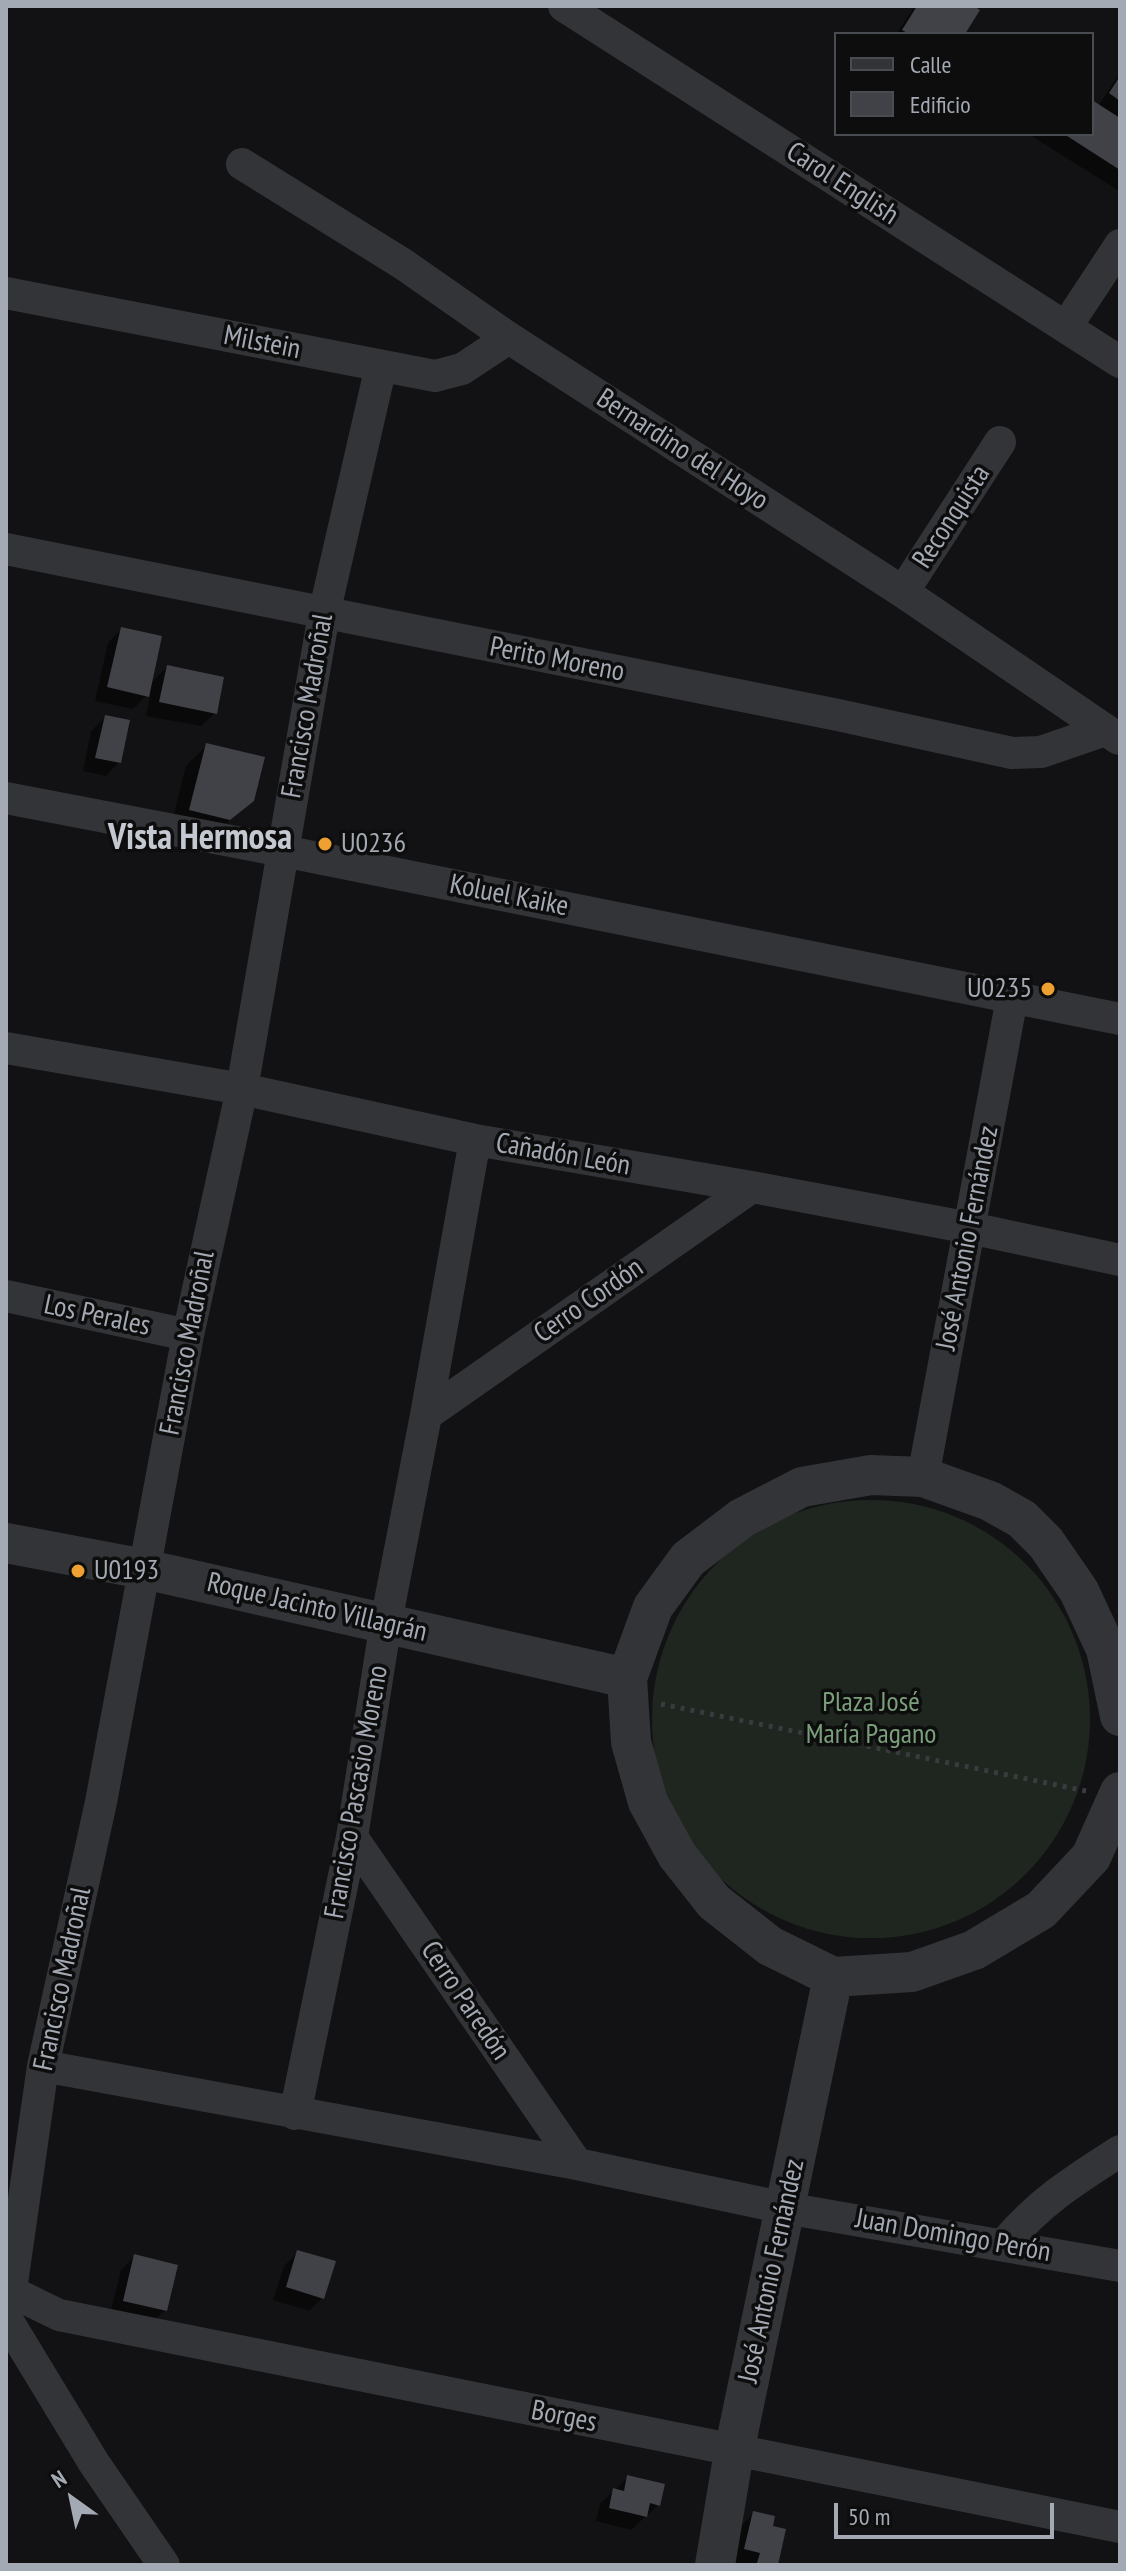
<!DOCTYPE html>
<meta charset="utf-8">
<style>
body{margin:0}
#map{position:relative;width:1126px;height:2571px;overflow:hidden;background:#121214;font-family:"PT Sans Narrow",sans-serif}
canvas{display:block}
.frame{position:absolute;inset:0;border:8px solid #a4aab4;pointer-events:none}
.legend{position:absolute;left:834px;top:32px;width:260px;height:104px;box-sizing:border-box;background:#0d0d0e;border:2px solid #494c50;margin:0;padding:10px 14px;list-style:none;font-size:24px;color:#a4aab4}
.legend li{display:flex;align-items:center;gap:16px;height:40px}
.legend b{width:40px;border:2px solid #494c50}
.north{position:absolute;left:32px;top:2459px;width:80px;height:80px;-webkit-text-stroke:6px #0d0d0e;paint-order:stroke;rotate:327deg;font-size:22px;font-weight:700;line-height:32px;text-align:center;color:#a4aab4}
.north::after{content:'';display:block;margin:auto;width:28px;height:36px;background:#a4aab4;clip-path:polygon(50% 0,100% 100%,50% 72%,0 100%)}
.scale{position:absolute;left:834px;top:2503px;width:220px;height:36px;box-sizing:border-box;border:4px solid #a4aab4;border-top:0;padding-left:10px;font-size:24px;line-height:28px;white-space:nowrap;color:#a4aab4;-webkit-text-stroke:6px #0d0d0e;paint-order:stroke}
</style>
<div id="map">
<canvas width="1126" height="2571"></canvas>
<div class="frame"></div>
<ul class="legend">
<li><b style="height:10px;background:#333438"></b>Calle</li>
<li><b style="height:22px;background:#414247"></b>Edificio</li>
</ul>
<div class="north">N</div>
<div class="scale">50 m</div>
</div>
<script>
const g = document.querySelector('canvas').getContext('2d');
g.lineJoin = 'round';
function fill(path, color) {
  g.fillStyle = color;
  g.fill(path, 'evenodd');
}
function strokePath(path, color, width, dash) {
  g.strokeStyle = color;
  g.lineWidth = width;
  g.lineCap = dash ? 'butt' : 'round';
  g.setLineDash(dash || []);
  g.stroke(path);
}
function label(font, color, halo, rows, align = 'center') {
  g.font = font + ' "PT Sans Narrow",sans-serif';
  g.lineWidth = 7;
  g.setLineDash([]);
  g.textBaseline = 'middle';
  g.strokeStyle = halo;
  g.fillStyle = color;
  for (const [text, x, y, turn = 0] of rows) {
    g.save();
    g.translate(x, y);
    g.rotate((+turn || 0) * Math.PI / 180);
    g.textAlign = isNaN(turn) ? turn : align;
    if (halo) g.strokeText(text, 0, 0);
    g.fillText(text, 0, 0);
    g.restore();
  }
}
fill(new Path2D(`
 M652 1719a219 219 0 1 1 438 0a219 219 0 1 1-438 0Z`), '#1e261f');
fill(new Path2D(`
 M915,6H970L962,34H896Z
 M1120,73V190L1119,191L1030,135L1092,134V103L1098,106Z
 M121,629L149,685L167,667L215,713L201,726L146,716L151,691L133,709L95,701L108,643Z
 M105,717L119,762L106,776L83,771L91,731Z
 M207,745L253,800L208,839L170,830L186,766Z
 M298,2252L323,2297L309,2311L273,2300L284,2266Z
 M134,2257L165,2310L151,2324L110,2314L121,2270Z
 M628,2477L658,2505L631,2530L596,2521L600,2504Z
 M754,2513L770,2528L784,2531L776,2565L732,2563L740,2527Z`), '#0007');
fill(new Path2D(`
 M917,6H974L980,10L965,34H909L902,30Z
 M1120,76V101L1109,93Z
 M1092,100L1120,118V170L1064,134H1092Z
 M121,627L162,636L149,697L107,687Z
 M167,665L224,677L217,714L159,702Z
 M105,715L130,720L121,763L95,758Z
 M206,743L265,757L254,801L230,820L189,810Z
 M297,2250L336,2261L324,2299L286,2287Z
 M134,2254L178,2265L167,2311L123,2301Z
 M627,2475L665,2484L660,2506L650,2503L647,2517L609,2508L613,2488L624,2491Z
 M753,2511L775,2516L773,2526L786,2529L778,2565L757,2563L760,2553L744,2549Z`), '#414247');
strokePath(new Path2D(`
 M661,1704L1086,1791`), '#393b3f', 5, [4, 6]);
strokePath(new Path2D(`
 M564,6L1120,362
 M242,164L403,264L509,338L903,592L1119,739
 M6,293L435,376L462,369L509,338
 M1066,327L1120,245
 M6,549L838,715L1012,753L1041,752L1105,730
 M903,592L1000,442
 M6,798L283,851L1120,1019
 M6,1048L242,1089L475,1140L752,1187L970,1228L1120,1260
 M6,1296L188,1335
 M426,1415L752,1187
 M923,1477L1012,998
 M352,1837L577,2164
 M43,2066L577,2164L785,2208L1120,2266
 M295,2114L352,1837L386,1622L426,1415L475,1140
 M1004,2244C1041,2201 1073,2181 1120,2151
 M12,2292L59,2315L1120,2527
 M6,2318L94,2463L164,2565
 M6,2325L43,2066L101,1802L188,1335L242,1089L324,614L381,366`), '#333438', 32);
strokePath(new Path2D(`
 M6,1543L144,1569L627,1678
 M1120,1716L1106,1649L1079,1591L1046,1543L1022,1519L990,1501L923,1477L871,1475L802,1487L742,1518L688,1559L653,1607L627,1678L631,1742L648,1802L677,1855L714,1902L770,1946L833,1977L912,1972L974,1950L1041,1910L1091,1857L1120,1792
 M715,2565L734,2452L833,1977`), '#333438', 40);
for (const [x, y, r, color] of [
 [325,844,8,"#eea130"],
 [1048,989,8,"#eea130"],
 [78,1571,8,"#eea130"]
]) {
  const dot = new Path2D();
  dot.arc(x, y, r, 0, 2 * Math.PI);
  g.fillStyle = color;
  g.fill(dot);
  strokePath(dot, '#0d0d0e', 3);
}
label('28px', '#a4aab4', '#0d0d0e', [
 ["Carol English",842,184,33],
 ["Milstein",262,343,11],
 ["Bernardino del Hoyo",682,450,33],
 ["Reconquista",952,517,-57],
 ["Perito Moreno",557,660,11],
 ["Francisco Madroñal",308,706,-80],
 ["Koluel Kaike",509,896,11],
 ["Cañadón León",563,1155,10],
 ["José Antonio Fernández",968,1238,-79],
 ["Cerro Cordón",589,1301,-35],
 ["Los Perales",97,1316,12],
 ["Francisco Madroñal",188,1343,-79],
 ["Roque Jacinto Villagrán",317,1608,13],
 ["Francisco Pascasio Moreno",357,1792,-80],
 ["Francisco Madroñal",63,1979,-78],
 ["Cerro Paredón",465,2001,56],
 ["Juan Domingo Perón",953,2236,10],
 ["José Antonio Fernández",772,2271,-78],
 ["Borges",564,2417,11]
]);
label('28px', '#a4aab4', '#0d0d0e', [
 ["U0236",341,844],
 ["U0235",1032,989,"right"],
 ["U0193",94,1571]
], 'left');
label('28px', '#7b9f7b', '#0d0d0e', [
 ["Plaza José",871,1703],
 ["María Pagano",871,1735]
]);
label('bold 36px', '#c4c8d0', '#0d0d0e', [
 ["Vista Hermosa",200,839]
]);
</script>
